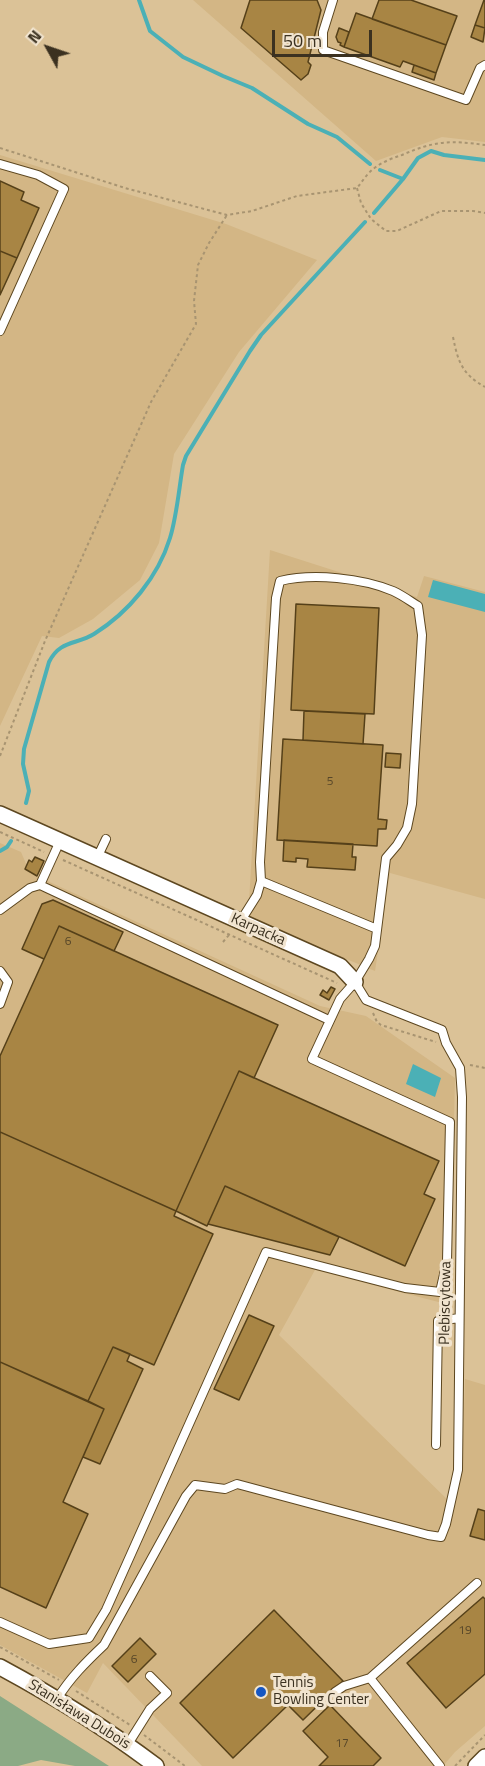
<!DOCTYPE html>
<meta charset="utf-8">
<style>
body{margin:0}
#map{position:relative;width:485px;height:1766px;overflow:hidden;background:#dbc297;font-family:"Titillium Web",sans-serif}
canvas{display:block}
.north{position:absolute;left:18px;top:18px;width:60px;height:60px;-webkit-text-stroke:4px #f1e4cf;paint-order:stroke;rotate:310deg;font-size:16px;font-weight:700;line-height:24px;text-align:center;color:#3b3120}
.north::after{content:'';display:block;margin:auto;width:21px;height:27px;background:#3b3120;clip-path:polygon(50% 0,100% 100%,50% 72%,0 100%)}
.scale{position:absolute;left:272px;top:30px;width:100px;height:27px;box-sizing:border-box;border:3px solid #3b3120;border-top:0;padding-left:8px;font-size:18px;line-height:21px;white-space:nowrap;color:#3b3120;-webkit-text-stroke:4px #f1e4cf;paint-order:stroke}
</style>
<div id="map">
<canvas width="485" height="1766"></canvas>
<div class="north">N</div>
<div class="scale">50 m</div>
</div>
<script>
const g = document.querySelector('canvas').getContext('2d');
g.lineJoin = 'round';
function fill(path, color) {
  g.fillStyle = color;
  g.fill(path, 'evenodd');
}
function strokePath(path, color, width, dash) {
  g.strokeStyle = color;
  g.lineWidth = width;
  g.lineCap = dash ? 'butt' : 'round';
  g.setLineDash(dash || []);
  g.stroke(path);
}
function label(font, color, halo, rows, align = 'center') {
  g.font = font + ' "Titillium Web",sans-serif';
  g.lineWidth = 6;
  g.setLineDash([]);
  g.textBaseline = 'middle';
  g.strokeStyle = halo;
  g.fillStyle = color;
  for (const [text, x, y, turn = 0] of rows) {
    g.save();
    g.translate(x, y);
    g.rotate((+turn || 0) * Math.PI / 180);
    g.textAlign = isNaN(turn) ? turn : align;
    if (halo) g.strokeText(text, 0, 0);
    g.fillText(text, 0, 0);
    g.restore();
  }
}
fill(new Path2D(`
 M193,0H485V142L442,137L376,161Z
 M0,155L226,224L317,260L239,352L174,454L159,543L140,580L93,619L59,638L42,636L0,726Z
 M270,550L417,597L424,576L485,592V899L390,873L375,971L248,918Z
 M0,843L21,852L30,873L320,1006L366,1016L455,1078L450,1305L315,1270L279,1335L453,1505L462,1470L465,1379L485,1385V1726L455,1752L443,1766H202L103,1663L87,1693L0,1645Z`), '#d3b685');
fill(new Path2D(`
 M0,1696L109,1766H75L41,1760L18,1766H0Z`), '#8baa85');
fill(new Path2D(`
 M433,580L485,594V612L428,597Z
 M413,1064L441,1078L435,1097L406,1084Z`), '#4bb0b6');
strokePath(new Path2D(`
 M139,0L150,31L183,57L223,76L252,88L308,124L337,137L370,164
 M380,170L403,179L418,158L431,151L444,155L485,160
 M374,213L403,179
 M26,803L29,791L23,764L24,749L49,662C60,640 76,645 94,634C129,612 158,577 170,538C177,515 179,488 183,465L186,456L250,351L261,335L365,222
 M0,851L7,847L11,841`), '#4bb0b6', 4);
const building = new Path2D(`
 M250,0H317L321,10L308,62L311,65L308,74L301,80L241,28Z
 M379,0H411L457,16L446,45L372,19Z
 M484,0H485V28L475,25Z
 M356,13L446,45L436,73L403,61L400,67L344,47Z
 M475,25L485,28L483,42L471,37Z
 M339,28L349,32L344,47L340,45L341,43L338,42L336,37Z
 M414,65L436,73L434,80L412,72Z
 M0,181L24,192L21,200L39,208L17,258L0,251Z
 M0,251L17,258L0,295Z
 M296,604L379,608L374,714L291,710Z
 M304,711L365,714L363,744L303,740Z
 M283,739L383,745L378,819L387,820L386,829H378L377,846L277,840Z
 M386,753L401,754L400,768L385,767Z
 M284,840L353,844L352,857H356L355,870L307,867L308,859L296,858V862L283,861Z
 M35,857L44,861L37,876L25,869L29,860L32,862Z
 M53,900L123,932L114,951L59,926L44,959L22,949L42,904Z
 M59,926L278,1025L254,1078L239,1071L176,1211L0,1132V1056Z
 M331,987L335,989L329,1000L320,995L323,990L327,993Z
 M239,1071L439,1161L424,1194L435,1199L405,1266L225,1186L207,1226L176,1211Z
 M0,1132L176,1211L174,1216L213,1234L154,1365L113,1347L88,1401L0,1362Z
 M225,1186L339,1237L330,1255L208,1224Z
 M249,1315L274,1326L239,1400L214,1389Z
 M113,1347L130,1354L127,1361L143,1369L100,1464L83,1457L104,1409L88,1401Z
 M0,1362L104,1409L63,1502L88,1514L46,1608L0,1587Z
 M478,1509L485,1511V1540L470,1536Z
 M483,1597L485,1599V1674L446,1708L407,1663Z
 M274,1610L343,1681L303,1720L288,1705L233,1758L180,1703Z
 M140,1638L156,1654L128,1682L112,1666Z
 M330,1705L381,1758L373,1766H319L328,1757L303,1731Z`);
fill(building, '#a88544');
strokePath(building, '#554019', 1.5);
const lane = new Path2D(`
 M333,0L323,32V50L466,100L480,68L485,65
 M0,164L38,175L64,189L0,331
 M97,858L106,839
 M40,885L329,1020
 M0,910L30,888L40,885L60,841
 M240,922L257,895L261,881L377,929
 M0,971L8,982L0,1004
 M436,1445L438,1321L459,1318
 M0,1622L49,1644L89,1638L106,1610L266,1252L405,1288L440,1292L447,1261L450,1122L312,1059L340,999L355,982L369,959L375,946L386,858L397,845L407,828L412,804L422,635L418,606C410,601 402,595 393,591C362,578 313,573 280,581L276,598L260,862L261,881
 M335,1692L344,1686L370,1678
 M57,1699C70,1678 86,1662 104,1645L186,1496L195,1485L225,1489L237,1484L428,1535L441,1537L446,1524L458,1470L462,1097L460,1068L446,1043L442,1030L366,1000L355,982
 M128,1744L150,1709L167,1693L150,1676
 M440,1766L370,1678L477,1583`);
const street = new Path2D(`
 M0,814L340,966L355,982
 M0,1667C54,1696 107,1729 156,1766
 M476,1766L485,1757`);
strokePath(lane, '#5d4720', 10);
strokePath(street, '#5d4720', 18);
strokePath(new Path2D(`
 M0,148L125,188L227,215L252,211L297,196L357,188C362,182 366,175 372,170C380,163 392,158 402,155C434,141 450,140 485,145
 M357,188L361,203L371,219L386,231H397L441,211H473L485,213
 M453,337C458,362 462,374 485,387
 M0,756L45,641L151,402L196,324L194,301L198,265L209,243L227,215
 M0,832L44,852
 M63,860L337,983
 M223,942L229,935
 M373,1013L377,1022L381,1025L436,1042
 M470,1065L485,1068
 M0,1647L59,1680
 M76,1691L130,1725
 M144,1735L185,1766
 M455,1766L485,1735`), '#a89471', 2, [3, 3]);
strokePath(lane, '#fff', 8);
strokePath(street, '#fff', 15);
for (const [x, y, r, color] of [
 [261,1692,6,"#1656c1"]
]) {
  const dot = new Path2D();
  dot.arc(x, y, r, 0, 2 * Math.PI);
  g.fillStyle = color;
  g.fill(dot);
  strokePath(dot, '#f1e4cf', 2);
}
label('12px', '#564629', null, [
 ["5",330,782],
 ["6",68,942],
 ["19",465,1631],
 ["6",134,1660],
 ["17",342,1744]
]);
label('15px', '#3b3120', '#f1e4cf', [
 ["Karpacka",258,930,24],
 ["Plebiscytowa",446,1303,-89],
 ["Stanisława Dubois",79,1715,32]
]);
label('15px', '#3b3120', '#f1e4cf', [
 ["Tennis",273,1683],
 ["Bowling Center",273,1700]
], 'left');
</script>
